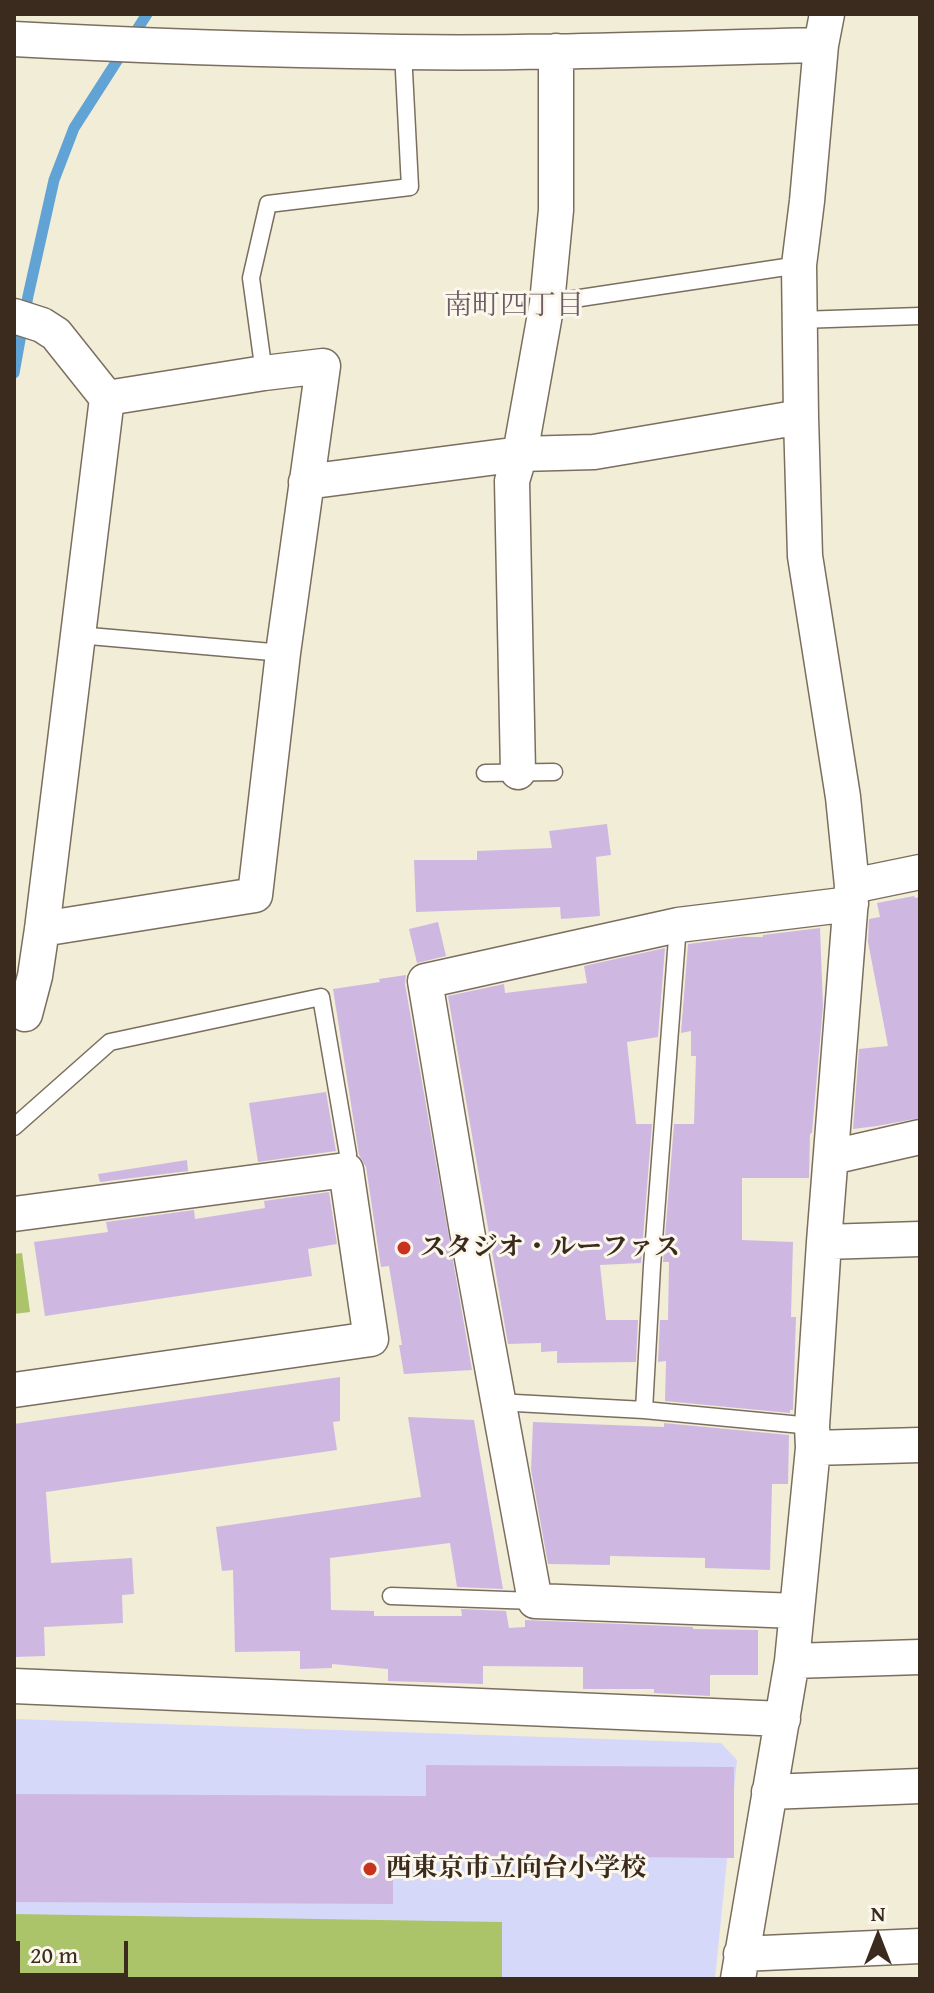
<!DOCTYPE html>
<meta charset="utf-8">
<style>
body{margin:0}
#map{position:relative;width:934px;height:1993px;overflow:hidden;background:#f2edd7;font-family:"Gentium Book Plus",serif}
canvas{display:block}
.frame{position:absolute;inset:0;border:16px solid #3b2a1e;pointer-events:none}
.north{position:absolute;left:838px;top:1897px;width:80px;height:80px;-webkit-text-stroke:6px #fbf7ec;paint-order:stroke;rotate:0deg;font-size:22px;font-weight:700;line-height:32px;text-align:center;color:#3b2a1e}
.north::after{content:'';display:block;margin:auto;width:28px;height:36px;background:#3b2a1e;clip-path:polygon(50% 0,100% 100%,50% 72%,0 100%)}
.scale{position:absolute;left:16px;top:1941px;width:112px;height:36px;box-sizing:border-box;border:4px solid #3b2a1e;border-top:0;padding-left:10px;font-size:24px;line-height:28px;white-space:nowrap;color:#3b2a1e;-webkit-text-stroke:6px #fbf7ec;paint-order:stroke}
</style>
<div id="map">
<canvas width="934" height="1993"></canvas>
<div class="frame"></div>
<div class="north">N</div>
<div class="scale">20 m</div>
</div>
<script>
const g = document.querySelector('canvas').getContext('2d');
g.lineJoin = 'round';
function fill(path, color) {
  g.fillStyle = color;
  g.fill(path, 'evenodd');
}
function strokePath(path, color, width, dash) {
  g.strokeStyle = color;
  g.lineWidth = width;
  g.lineCap = dash ? 'butt' : 'round';
  g.setLineDash(dash || []);
  g.stroke(path);
}
function label(font, color, halo, rows, align = 'center') {
  g.font = font + ' "Gentium Book Plus","Noto Serif JP",serif';
  g.lineWidth = 6;
  g.setLineDash([]);
  g.textBaseline = 'middle';
  g.strokeStyle = halo;
  g.fillStyle = color;
  for (const [text, x, y, turn = 0] of rows) {
    g.save();
    g.translate(x, y);
    g.rotate((+turn || 0) * Math.PI / 180);
    g.textAlign = isNaN(turn) ? turn : align;
    if (halo) g.strokeText(text, 0, 0);
    g.fillText(text, 0, 0);
    g.restore();
  }
}
fill(new Path2D(`
 M14,1719L721,1743L737,1760L715,1979H14Z`), '#d6d8f9');
fill(new Path2D(`
 M22,1253L30,1312L14,1314V1254Z
 M14,1914L502,1922V1979H14Z`), '#abc469');
strokePath(new Path2D(`
 M14,373L28,296L54,180L74,128L147,14`), '#62a3d6', 11);
fill(new Path2D(`
 M607,824L611,855L596,857L600,916L561,919L560,907L416,912L414,860H477V851L552,848L549,831Z
 M914,896L915,898L920,897V1118L877,1126L853,1129L859,1049L888,1046L868,942L869,919L880,917L877,903Z
 M438,922L446,956L417,963L409,929Z
 M820,928L823,1006L812,1133L810,1134L809,1178H742V1240L793,1242L791,1317H796L793,1410H790V1413L665,1401L666,1361L658,1362L660,1320H668L669,1262H663L674,1124H694L696,1056H691V1031L681,1033L688,944L743,937H763V935Z
 M665,948L658,1037L627,1042L636,1124H652L641,1263L600,1265L606,1320H638L636,1362L557,1363V1351L541,1352V1343L508,1344L448,996L504,984L505,993L587,983L584,966Z
 M406,975L405,984L472,1370L404,1374L399,1345H402L389,1266L381,1267L366,1167L359,1155L333,989L380,982L379,979Z
 M326,1092L336,1151L258,1162L249,1103Z
 M187,1160L188,1171L100,1182L98,1174Z
 M329,1192L337,1244L308,1249L312,1276L45,1316L34,1242L108,1232L106,1222L194,1210L195,1219L265,1208L264,1201Z
 M340,1377V1421L333,1422L337,1450L46,1492L51,1563L132,1558L134,1594L122,1595L123,1623L44,1627L45,1656L14,1657V1424Z
 M408,1417L474,1420L503,1589L457,1587L450,1543L330,1558L331,1610L374,1611V1616H462L461,1609L506,1611L509,1628L525,1627V1620L693,1627V1629L758,1630V1675H710V1696L654,1693V1689H583V1667L483,1666V1684L388,1681V1669L332,1664V1668L300,1669V1651L235,1652L233,1570L222,1571L216,1527L421,1497Z
 M533,1422L664,1427V1423L789,1435L788,1484H772L770,1570L705,1568V1558L610,1556V1565L548,1564L531,1470Z
 M426,1765L734,1767V1858L393,1855V1904L14,1902V1794L426,1796Z`), '#ceb8e2');
const service = new Path2D(`
 M547,303L799,265
 M799,320L920,316
 M264,373L251,278L268,204L410,187L403,52
 M78,635L283,653
 M485,773L554,772
 M14,1127L110,1042L321,997L348,1154L346,1170
 M497,1402L644,1410L812,1426
 M644,1410L652,1266L678,925
 M391,1596L535,1601`);
const minor = new Path2D(`
 M14,39C143,46 273,50 402,52C542,54 681,48 821,45
 M14,316L42,325L56,334L107,398L42,929L35,976L25,1014
 M306,482L520,454L594,452L801,417
 M518,772L512,481L520,454L547,303L556,210V51
 M852,886L920,872
 M42,929L255,895L283,653L323,366L264,373L107,398
 M832,1157L920,1137
 M14,1214L346,1170L371,1339L14,1390
 M824,1242L920,1239
 M813,1448L920,1445
 M797,1611L535,1601L467,1231L425,981L678,925L851,904
 M792,1661L920,1657
 M14,1686L783,1719
 M769,1792L920,1786
 M741,1954L920,1946
 M738,1979L792,1661L813,1448L812,1426L824,1242L852,886L843,797L805,556L801,417L799,265L807,201L821,45L827,14`);
strokePath(service, '#7b6e5f', 19);
strokePath(minor, '#7b6e5f', 37);
strokePath(service, '#fff', 16);
strokePath(minor, '#fff', 34);
for (const [x, y, r, color] of [
 [404,1248,8,"#c8321e"],
 [370,1869,8,"#c8321e"]
]) {
  const dot = new Path2D();
  dot.arc(x, y, r, 0, 2 * Math.PI);
  g.fillStyle = color;
  g.fill(dot);
  strokePath(dot, '#fbf7ec', 3);
}
label('bold 26px', '#3b2a1e', '#fbf7ec', [
 ["スタジオ・ルーファス",420,1248],
 ["西東京市立向台小学校",386,1869]
], 'left');
label('28px', '#6e5c63', '#fbf7ec', [
 ["南町四丁目",514,307]
]);
</script>
